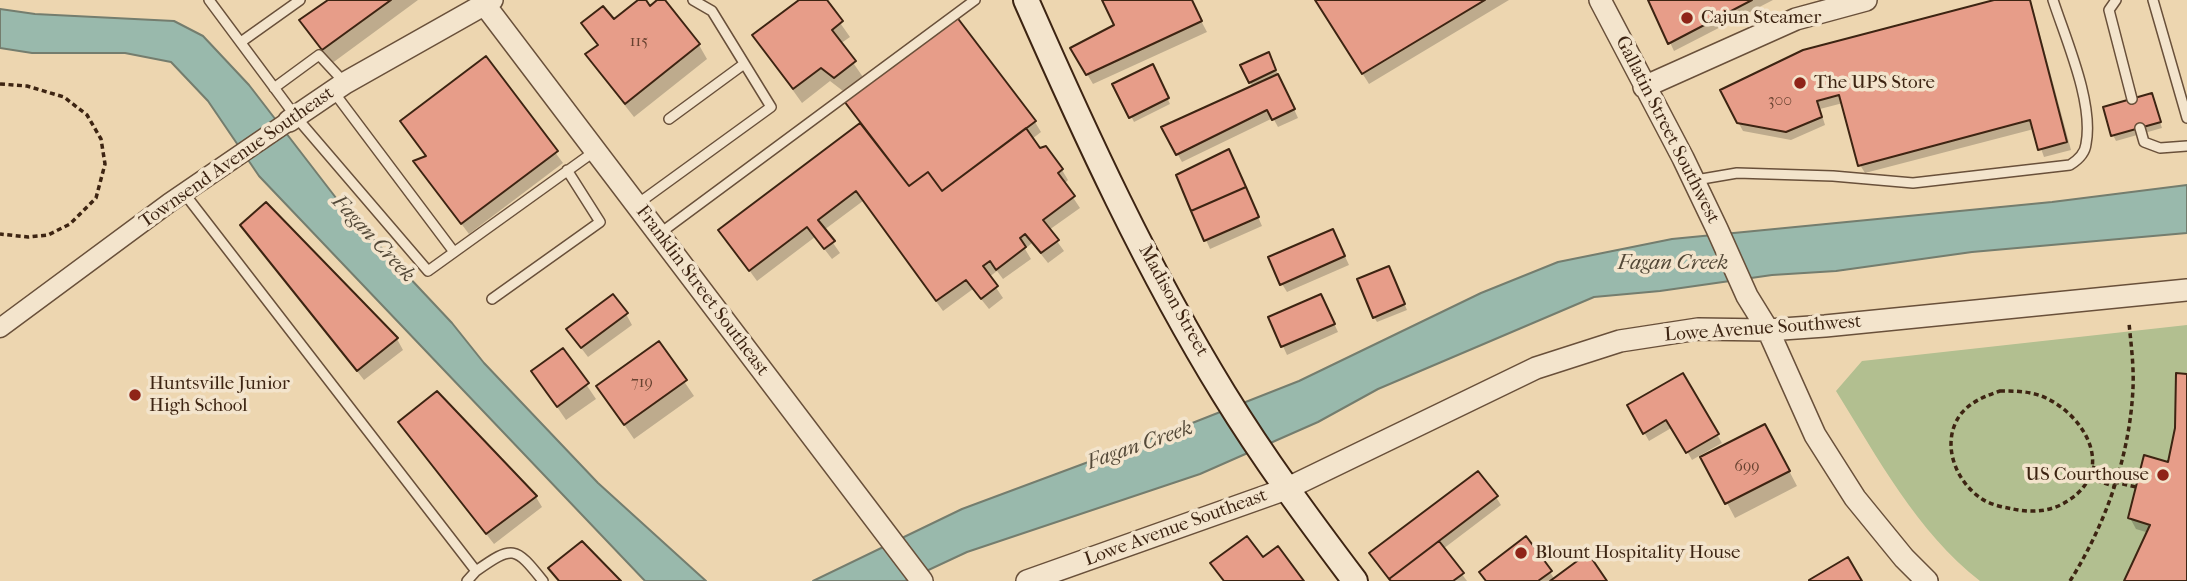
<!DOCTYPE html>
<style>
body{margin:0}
canvas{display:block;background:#edd6b0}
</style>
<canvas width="2187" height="581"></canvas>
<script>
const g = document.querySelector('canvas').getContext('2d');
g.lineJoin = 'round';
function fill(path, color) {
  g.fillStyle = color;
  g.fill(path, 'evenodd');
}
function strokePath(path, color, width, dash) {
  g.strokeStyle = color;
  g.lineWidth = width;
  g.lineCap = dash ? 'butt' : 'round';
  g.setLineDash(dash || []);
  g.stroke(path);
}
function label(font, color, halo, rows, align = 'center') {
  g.font = font + ' "IM FELL French Canon",serif';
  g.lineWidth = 7;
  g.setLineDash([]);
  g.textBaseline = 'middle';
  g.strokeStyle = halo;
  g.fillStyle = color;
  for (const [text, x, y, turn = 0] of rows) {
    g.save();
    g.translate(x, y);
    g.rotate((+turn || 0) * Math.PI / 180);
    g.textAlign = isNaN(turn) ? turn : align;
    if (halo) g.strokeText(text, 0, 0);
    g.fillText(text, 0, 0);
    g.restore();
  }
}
fill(new Path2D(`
 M2187,325V581H1980C1917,532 1878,458 1836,391L1862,361Z`), '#b2bf90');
const water = new Path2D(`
 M0,9L35,14L174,21L203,36L249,85L343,207L452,323L484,363L598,483L706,581H645L259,176L208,101L171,62L125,53H32L0,48Z
 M2187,185V233L1972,252L1836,271L1772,275L1660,291L1594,297L1378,389L1318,422L1200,474L967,552L905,581H813L962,509L1177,429L1299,381L1481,293L1558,262L1672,239L2052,202Z`);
fill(water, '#99b9ac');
strokePath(water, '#747d6e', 2);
fill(new Path2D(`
 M331,0H418L331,64L301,20Z
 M641,0H643L650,8L663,0L699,45L707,59L634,117L596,69L588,55L598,46L583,23L613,22Z
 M802,0H824L850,37L840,44L863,77L843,91L830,81L802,103L754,36Z
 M1104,0H1190L1207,32L1093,84L1072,49L1117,26Z
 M1316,0H1509L1369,84Z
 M1650,0H1773L1674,51Z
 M2001,0L2031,1L2071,150L2044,157L2034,129L1865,173L1860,165L1843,103L1820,109L1825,125L1791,140L1743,131L1738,122Z
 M486,59L563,163L469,234L422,172L427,157L402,122Z
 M1271,59L1298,118L1278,127L1273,118L1182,162L1163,128L1253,88L1242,66Z
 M1155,72L1170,104L1134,122L1115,84Z
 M2151,95L2162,128L2116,141L2113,135Z
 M846,102L1035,122L1041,132L1032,139L1040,150L1062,170L1068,180L1064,184L1080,208L1049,230L1064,251L1048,263L1032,243L1025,249L1031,259L1003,279L997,271L989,277L1003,298L989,309L973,289L943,311L863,201L824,230L840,253L832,259L815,237L757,281L720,230L861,124Z
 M1233,160L1262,226L1210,249L1178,176Z
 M266,205L397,339L403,350L364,380L242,225Z
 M1337,239L1349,265L1287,292L1282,284Z
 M1391,273L1407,310L1377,322L1374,317Z
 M1325,304L1338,332L1287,355L1270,318Z
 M626,314L632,325L588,357L575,340Z
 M658,343L694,396L634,439L598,387Z
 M563,350L596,399L566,420L533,372Z
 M2187,375V581H2126L2149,533L2136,529L2130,518L2170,464Z
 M1682,376L1722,443L1692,460L1673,427L1649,441L1629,406Z
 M400,423L536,497L542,507L494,544Z
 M1773,440L1797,486L1735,518L1703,458Z
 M1496,497L1501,505L1443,549L1467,581H1391L1376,562Z
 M1550,572L1555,580L1607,581H1487Z`), '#0003');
const building = new Path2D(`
 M328,0H391L322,50L299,20Z
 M638,0H646L650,6L657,0H665L700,44L625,104L585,54L598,45L581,23L603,6L614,19Z
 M799,0H827L843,21L832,30L856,61L834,78L821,68L793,89L752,35Z
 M1102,0H1192L1202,21L1086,75L1070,48L1114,25Z
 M1315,0H1485L1362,74Z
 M1648,0H1752L1668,44Z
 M1994,0H2030L2067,142L2038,150L2030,120L1858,166L1839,95L1817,101L1822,117L1786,132L1737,123L1720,90L1803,50Z
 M956,16L1036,121L942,191L928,172L909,186L844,101Z
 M1269,52L1276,70L1249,83L1240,65Z
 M486,56L558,151L461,224L413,161L426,156L400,121Z
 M1153,64L1169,98L1129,118L1112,84Z
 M1278,74L1295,109L1272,120L1267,110L1176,155L1161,127Z
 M2152,93L2161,122L2111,136L2103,107Z
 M860,123L909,186L928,172L942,191L1026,128L1040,148L1046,146L1063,169L1058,173L1075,196L1043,220L1059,240L1041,253L1025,234L1020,238L1026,247L996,270L990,261L983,266L998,286L981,299L966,280L936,301L856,191L818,220L835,241L824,249L807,227L749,271L718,230Z
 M1229,149L1246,187L1191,211L1176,175Z
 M1246,187L1259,217L1204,241L1191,211Z
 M266,202L398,338L357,371L240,225Z
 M1333,229L1345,256L1280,285L1268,257Z
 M1389,266L1405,304L1373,318L1357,279Z
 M613,294L628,313L581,348L566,329Z
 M1321,294L1335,324L1281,347L1268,317Z
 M659,341L687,380L624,425L596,386Z
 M563,348L589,383L557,407L531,371Z
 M1683,373L1719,434L1686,453L1666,420L1643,434L1627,405Z
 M2176,373L2187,374V581H2124L2150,525L2128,518L2144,455L2168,462L2175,428Z
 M437,391L537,496L486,534L398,422Z
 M1765,424L1790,471L1725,504L1700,457Z
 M1478,471L1498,496L1389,579L1369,553Z
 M1247,536L1263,557L1278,546L1304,581H1224L1210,563Z
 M1526,536L1552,571L1538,581H1486L1479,572Z
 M582,541L621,581H559L548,568Z
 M1439,541L1464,573L1453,581H1391L1389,579Z
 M1588,553L1607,581H1550Z
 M1848,557L1862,581H1809V580Z`);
fill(building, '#e79d89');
strokePath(building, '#3d2412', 2);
const service = new Path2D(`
 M209,0L296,117L428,271L595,151
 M2116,0L2109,10L2132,99
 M2153,0L2187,118
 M241,42L300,0
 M274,88L319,55L344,82
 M333,91L454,252
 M669,119L744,64
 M2140,128L2144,142L2160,148L2187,146
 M1696,180L1737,173L1833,176L1913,183L2070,165C2078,160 2085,154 2086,144C2094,103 2066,40 2053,0
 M184,193L476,571C513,545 515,546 543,581
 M636,205L771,107L712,11L693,0
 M659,234L975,0
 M492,299L600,222L567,170
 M467,581L476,571`);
const minor = new Path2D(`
 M0,328L169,203L289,121`);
const tertiary = new Path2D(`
 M481,0L922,581
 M1600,0L1683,158L1717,229L1747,296L1768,330L1815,435L1855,498L1904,558L1927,581
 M1644,87L1796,19L1866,0
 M289,121L345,83L492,0
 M1027,581L1286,489L1536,368L1620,341L1698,329L1768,330L1825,326L2187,290`);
const secondary = new Path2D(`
 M1026,0C1085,134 1147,269 1224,394C1264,459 1309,520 1355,581`);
strokePath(service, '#69503a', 12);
strokePath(minor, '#69503a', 21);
strokePath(tertiary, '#69503a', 24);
strokePath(secondary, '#3d2412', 28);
strokePath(new Path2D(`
 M0,84L27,86L64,97L87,115L101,139L105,164L96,198L70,224L48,235L28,237L0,234
 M2000,391C2016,391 2033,391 2048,399C2086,418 2115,470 2069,500C2052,512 2032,513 2013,509C2003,507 1991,505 1982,499C1956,482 1940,444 1960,415C1970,402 1985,396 2000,391Z
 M2092,467L2116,475
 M2088,478L2113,486
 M2114,482L2136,487
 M2070,581C2106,524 2130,455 2133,388C2134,366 2131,344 2129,323`), '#3d2412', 3.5, [5, 3.5]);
strokePath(service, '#f3e4cc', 9);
strokePath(minor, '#f3e4cc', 18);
strokePath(tertiary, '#f3e4cc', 21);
strokePath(secondary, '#f3e4cc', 24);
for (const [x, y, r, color] of [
 [1687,18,7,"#8f2418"],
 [1800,83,7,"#8f2418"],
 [135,395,7,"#8f2418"],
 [2163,475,7,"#8f2418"],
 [1521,553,7,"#8f2418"]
]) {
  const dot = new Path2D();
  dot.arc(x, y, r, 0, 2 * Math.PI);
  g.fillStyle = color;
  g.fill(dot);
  strokePath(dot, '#f3e4cc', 2.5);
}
label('16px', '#684230', null, [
 ["115",639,42],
 ["300",1780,101],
 ["719",642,383],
 ["699",1747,467]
]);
label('19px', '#3d2412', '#f3e4cc', [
 ["Cajun Steamer",1701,18],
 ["The UPS Store",1814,83],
 ["Huntsville Junior",149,384],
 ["High School",149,406],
 ["US Courthouse",2149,475,"right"],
 ["Blount Hospitality House",1535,553]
], 'left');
label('19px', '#3d2412', '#f3e4cc', [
 ["Gallatin Street Southwest",1667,130,63],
 ["Townsend Avenue Southeast",237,158,-35],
 ["Franklin Street Southeast",702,291,53],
 ["Madison Street",1173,301,61],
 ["Lowe Avenue Southwest",1763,329,-4],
 ["Lowe Avenue Southeast",1176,528,-20]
]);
label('italic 21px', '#544938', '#f3e4cc', [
 ["Fagan Creek",373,239,47],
 ["Fagan Creek",1673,264],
 ["Fagan Creek",1140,446,-19]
]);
</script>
